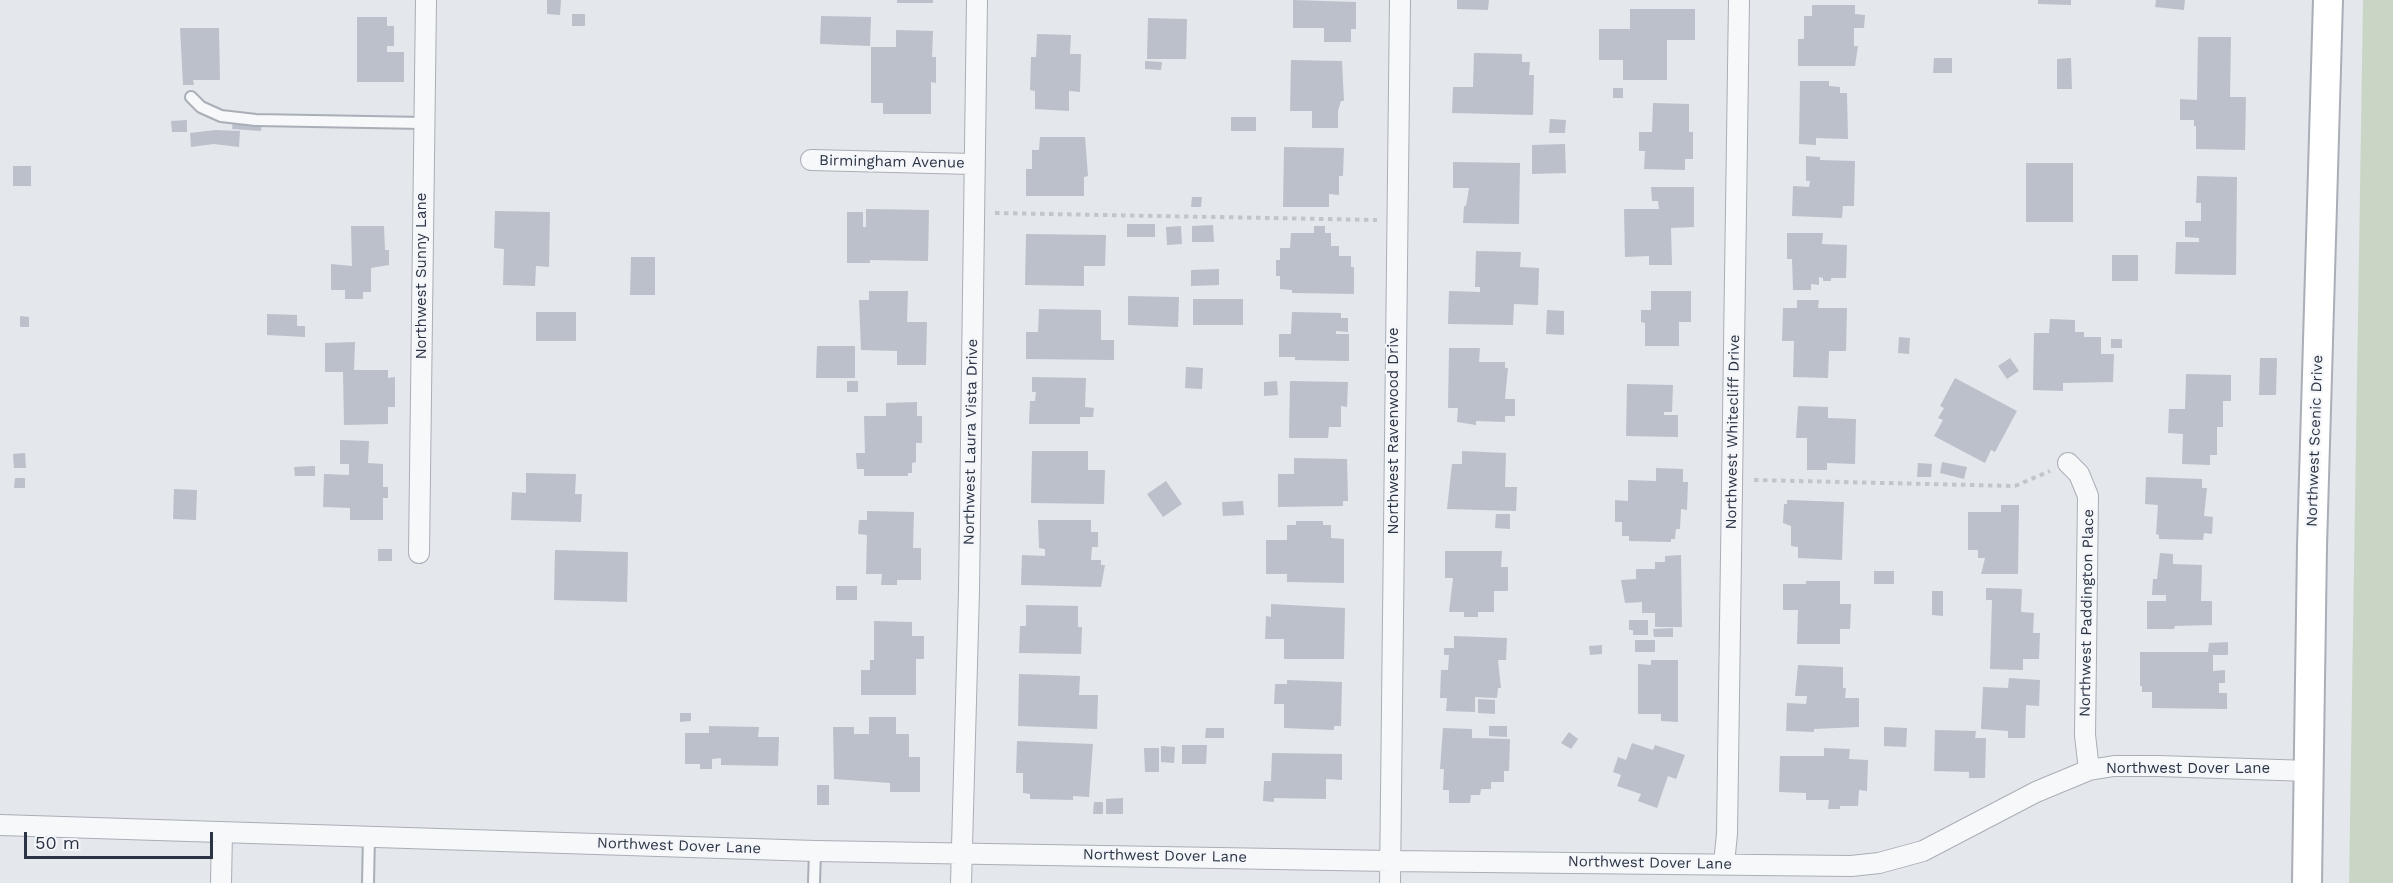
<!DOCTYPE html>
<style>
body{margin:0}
#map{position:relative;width:2393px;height:883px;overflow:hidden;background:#e4e7ec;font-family:"Work Sans",sans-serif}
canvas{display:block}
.scale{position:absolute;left:24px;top:832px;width:189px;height:27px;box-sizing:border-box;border:3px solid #2b3445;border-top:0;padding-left:8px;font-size:18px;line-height:21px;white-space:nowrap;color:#2b3445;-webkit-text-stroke:4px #f4f6f9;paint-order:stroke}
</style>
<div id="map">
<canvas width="2393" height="883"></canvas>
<div class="scale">50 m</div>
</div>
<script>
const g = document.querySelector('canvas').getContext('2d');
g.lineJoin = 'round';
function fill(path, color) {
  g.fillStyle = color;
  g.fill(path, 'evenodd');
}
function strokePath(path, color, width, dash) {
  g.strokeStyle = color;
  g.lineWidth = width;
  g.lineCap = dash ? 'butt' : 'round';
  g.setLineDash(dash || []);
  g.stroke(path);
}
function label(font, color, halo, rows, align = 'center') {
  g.font = font + ' "Work Sans",sans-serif';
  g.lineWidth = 4.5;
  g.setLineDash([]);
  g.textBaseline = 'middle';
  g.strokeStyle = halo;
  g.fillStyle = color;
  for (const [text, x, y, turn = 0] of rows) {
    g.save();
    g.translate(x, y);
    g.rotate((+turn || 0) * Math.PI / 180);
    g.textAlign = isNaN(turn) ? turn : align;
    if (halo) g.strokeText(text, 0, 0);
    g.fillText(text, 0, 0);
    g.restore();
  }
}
fill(new Path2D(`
 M2363,0H2393V883H2349Z`), '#c9d6c5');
fill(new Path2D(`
 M547,0H561L560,15L547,14Z
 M897,0H933V3H897Z
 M1293,0L1356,2V29H1351V42H1324V28H1293Z
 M1457,0H1489L1488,10L1457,9Z
 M2038,0H2071V5L2038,4Z
 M2156,0H2185L2184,10L2155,7Z
 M1812,5H1855V14L1865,15L1864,28H1854V46H1858L1855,66H1798V39H1804V16H1812Z
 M1630,9H1695V40H1667V80H1623V60H1599V29H1630Z
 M572,14H585V26H572Z
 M821,16L871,17L870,46L820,44Z
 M357,17H387V26H394V46H387V52H404V82H357Z
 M1148,18L1187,19L1186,59H1147Z
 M180,28H219L220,80H193L194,85H183Z
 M896,30L933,31L932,57H936V83L931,82V114H883V103H871V47H896Z
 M1037,34L1071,35L1070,54H1081L1080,92L1069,91V111L1035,109V91L1030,90L1031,57H1036Z
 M2198,37H2231L2230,97H2246L2245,150L2196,149V126H2194V120H2180V99L2197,100Z
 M1474,53L1522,54V62H1530L1529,75H1534L1533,115L1452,113L1453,87H1473Z
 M1934,58H1952V73H1933Z
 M2071,58L2072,89H2057V59Z
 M1291,60L1342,61L1344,101H1341L1338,111V128H1312V111H1290Z
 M1145,61L1162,62L1161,70L1145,69Z
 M1800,81H1829V86L1840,87V93H1847L1848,139L1816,138V145L1799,144Z
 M1613,88H1623V98H1613Z
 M1653,103L1689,104V132H1693V159H1685V170L1644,169L1645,151H1639V132H1652Z
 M1231,117H1256V131H1231Z
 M233,119L262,121L261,131L232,129Z
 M1550,119L1566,120L1565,133H1549Z
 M187,120V132H172L171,121Z
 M215,130L240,131L239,147L214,144L191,147L190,133Z
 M1040,137H1085L1088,176L1084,177V196H1026V169H1032V150H1039Z
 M1565,144L1566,173L1532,174V145Z
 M1284,147L1344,148L1343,176H1339V195L1329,194V207H1283Z
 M1806,156L1820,157V160L1855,161L1854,206H1843L1842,218L1792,216L1793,186L1809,187L1810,181H1806Z
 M1453,162L1520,163L1519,224L1463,223L1464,206H1466L1469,188H1453Z
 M2026,163H2073V222H2026Z
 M13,166H31V186H13Z
 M2197,176L2237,177L2236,275L2175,274L2176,242H2199V238L2185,237V221H2201V203H2196Z
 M1651,187H1694V227L1671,228L1672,265H1649V256L1625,257L1624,209H1659L1658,201H1652Z
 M1192,197H1202L1201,207H1191Z
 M866,209L929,210L928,261L870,260V263H847V212H863V227H866Z
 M495,211L550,212L549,267L536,266L535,286L503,285L504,249L494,248Z
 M1127,224H1155V237H1127Z
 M1213,225L1214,242H1192V226Z
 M351,226H384L385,250H389V265L371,268V292H363V299H345V290H331V264L352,266Z
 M1181,226L1182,244L1167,245L1166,227Z
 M1314,226H1325V233H1331V246H1339V256H1351V267H1354V294L1292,293V290L1280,289V276H1276V260H1280V248H1290L1291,233H1314Z
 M1787,233H1823L1822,244L1847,245L1846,278H1831V281H1823V278L1819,277V285L1811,284V290H1793L1792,259H1787Z
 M1026,234L1106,235L1105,266H1084V286L1025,285Z
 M1476,251L1521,252L1520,267L1539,268L1538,305L1514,304L1513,325L1448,324L1449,291L1480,292V287H1475Z
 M2112,255H2138V281H2112Z
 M631,257H655V295H630Z
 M1219,269V285L1191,286V270Z
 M869,291H908L907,322H927L926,365H897V351L861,350L859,300H869Z
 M1651,291H1691V322H1679V346H1645V323L1641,322V310H1651Z
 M1128,296L1179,297L1178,327L1128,325Z
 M1193,299H1243V325H1193Z
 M1797,300H1819L1818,308H1847L1846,351H1829L1828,378L1793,377L1794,341H1782L1783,308H1797Z
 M1039,309L1101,310V340H1114V360L1026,359V332H1038Z
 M1547,310L1564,311V335L1546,334Z
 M536,312H576V341H536Z
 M1292,312L1341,313V318H1348V332L1336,331V334H1349V361L1295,360V357H1279V334H1291Z
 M267,314L297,315V326H305V337L267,335Z
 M20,316L29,317V327H20Z
 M2050,319L2075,320V332H2084V337H2101V354H2114L2113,382L2063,383V391L2033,390L2034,333H2049Z
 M1899,337L1910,338L1909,354L1898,353Z
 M2111,339H2122V348H2111Z
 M355,342L354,370H388V378L395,377V407H388V424L344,425L343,372H325V343Z
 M817,346H855V378H816Z
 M1449,348H1480L1479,362H1505V368H1508L1505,399H1515V416H1505V422L1476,421V425L1457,422L1458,408H1448Z
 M2010,358L2019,371L2007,379L1998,366Z
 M2260,358H2277L2276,395H2259Z
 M1186,367L1203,368L1202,389L1185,388Z
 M2186,374L2231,375V401H2223V427H2217V455H2210V465L2182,464L2183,434L2168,433L2169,409H2185Z
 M1032,377L1086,378L1085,407L1094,408L1093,417H1080V424H1029L1030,401H1035L1036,392H1032Z
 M1955,378L2017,411L1995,452L1991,450L1985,463L1934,436L1943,420L1938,418L1944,408L1940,406Z
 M847,381H858V392H847Z
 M1277,381L1278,395L1264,396V382Z
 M1290,381L1348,382L1347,407L1341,406V427H1329L1328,438H1289Z
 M1627,384L1673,385L1672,412H1664V415H1678V437L1626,436Z
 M917,402V416H922V443H916V462L912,463V473H908V476H864V469H857L856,453H865L864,416H886V403Z
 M1798,406L1828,407V418L1856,419L1855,464L1827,463V470H1807V438H1796Z
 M340,440L369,441L368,463L383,464V487H388V498H383V520H350V508L323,507L324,474L349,475V464H340Z
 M1032,451H1088V470H1105L1104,504L1031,503Z
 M1462,451L1506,453L1505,487H1517L1516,511L1447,509L1452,464H1462Z
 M25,453L26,468H14L13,454Z
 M1294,458L1347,459L1348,501H1343V506L1278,507V474H1294Z
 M1942,462L1967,467L1964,479L1940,473Z
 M1918,463L1932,464L1931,477H1917Z
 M315,466V476H295L294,467Z
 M1656,468L1683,469V482H1688L1687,510L1681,509L1680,529H1676L1675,539H1671V542L1629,541V536H1622V522H1615V500L1628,501V480L1656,481Z
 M526,473L576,474L575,494H582L581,522L511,520L512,492L526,493Z
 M2146,477L2202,479V488H2207L2204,516L2213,517L2212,534L2204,533L2203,540L2159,539V535L2156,534L2158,505L2145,504Z
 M15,478H25V488H14Z
 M1166,481L1182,504L1163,517L1147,494Z
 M174,489L197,490L196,520L173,519Z
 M1787,500L1844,502L1842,560L1798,558V547L1791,546V526L1783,523L1784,504H1787Z
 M1243,501L1244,515L1223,516L1222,502Z
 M2001,505H2019L2018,574H1981L1985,558H1978V550H1968V512H2001Z
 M867,511L914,512L913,548H921V580H897V585H881L882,574H866L867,535L858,534L859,520H867Z
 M1496,514H1510V529L1495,528Z
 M1038,520H1091V532H1098V547H1092L1091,560H1101V565H1105L1101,587L1021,585L1022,555L1045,556V549L1039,548Z
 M1296,521H1323V525H1331V538L1344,539V583L1287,582V574H1266V540H1287V525H1296Z
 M378,549H392V561H378Z
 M555,550L628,552L627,602L554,600Z
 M1445,551H1502L1501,567H1508V591H1494V612H1478V617H1464V612H1449L1453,578H1445Z
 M2160,553L2173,554V564L2202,565L2201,601H2212V625L2175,626L2174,629H2147V601H2166V595H2152L2153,579H2157Z
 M1681,555L1682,627H1655V613H1642V602L1625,603L1621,580L1636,579V569H1655V562H1665V556Z
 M1874,571H1894V584H1874Z
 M1806,581H1840V604H1851L1850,629H1840V644H1797L1798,610H1783V584H1806Z
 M836,586H857V600H836Z
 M1986,588L2022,589L2021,612L2034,613L2033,633H2040L2039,659H2023V670L1990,669L1992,600H1986Z
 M1932,591H1943V616L1932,615Z
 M1271,604L1345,608L1344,659H1284V639H1265L1266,616L1271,617Z
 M1026,605L1078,606V627H1082L1081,654L1019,653L1020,626H1026Z
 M1629,620H1648V635H1633V630H1629Z
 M874,621L912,622V636H924V659H916V695H861V670H870V660H874Z
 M1673,628V637H1654L1653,629Z
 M1454,636L1507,638L1506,660H1498L1501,688H1498L1497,698L1475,697V712L1446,711L1447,698H1440L1441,670H1448L1449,655H1444V648H1454Z
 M1635,640H1655V652H1635Z
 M2228,642V655H2213V671L2225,670V683H2219V693H2227V709L2152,708V692H2142V686H2140V652H2208L2209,643Z
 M1602,645V654L1590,655L1589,646Z
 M1651,660H1678V722L1661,721V714H1638V664L1651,665Z
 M1798,665L1843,667V688H1846L1845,698H1859V727L1814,729V732L1786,731L1787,703L1806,704L1807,696H1795Z
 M1019,674L1080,676L1079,695H1098L1097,729L1018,726Z
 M2009,678L2040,680L2039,706L2026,705L2025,738H2008V731L1981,729L1983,687L2008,688Z
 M1287,680L1342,682L1341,726H1334V730L1284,728V704H1274L1275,684H1287Z
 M1478,699L1495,700V714L1478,713Z
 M680,713H691V721L680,722Z
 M869,717H896V734H909V757H920V792H890V783L834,779L833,727H854V734H869Z
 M709,726L759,727L758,737H779L778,766L721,765V758L712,759V769H700V764H685V733H709Z
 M1489,726H1507V737L1489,736Z
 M1884,727L1907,728L1906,747L1884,746Z
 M1206,728H1224V738H1205Z
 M1443,728L1472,729V738L1510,739L1509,771H1504V782H1491V789H1481L1480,795H1471L1470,803H1449V790H1443L1444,769H1440Z
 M1935,730L1976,731L1975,738H1986L1985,778H1969V772L1934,771Z
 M1569,732L1578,739L1571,749L1561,743Z
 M1017,741L1093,744L1089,797L1073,796V800L1030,799V794L1023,793V773H1016Z
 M1632,743L1653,750L1655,745L1685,755L1676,779L1668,776L1657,808L1638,801L1641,794L1617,786L1621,775L1613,772L1618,757L1626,760Z
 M1182,745H1207L1206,764H1182Z
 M1161,746L1175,747L1174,763L1161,762Z
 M1144,748H1159V772H1145Z
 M1824,748L1850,749L1849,759L1868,760L1867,791L1859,790L1858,806H1840V809H1828L1829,800H1806V793L1779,792L1780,756H1824Z
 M1272,753L1342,754V780L1326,779V799L1274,798V802L1263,801L1264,781H1271Z
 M817,785H829V805H817Z
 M1123,798V814H1106V799Z
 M1094,802H1103V814H1093Z`), '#bbc0ca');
const lane = new Path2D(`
 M191,97L201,107L221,116L256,120L424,123
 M368,883L369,836
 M814,883L815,851`);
const street = new Path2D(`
 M811,160L973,164
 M2068,463L2079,474L2088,496L2085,735L2089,770
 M419,553L426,0
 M0,825L815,851L1390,861L1851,866L1879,863L1923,851L2036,792L2089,770L2114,766H2158L2309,771
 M1724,863L1727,834L1739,0
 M221,883L222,832
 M961,883L969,591L977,0
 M1390,883L1400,0`);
const secondary = new Path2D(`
 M2307,883L2312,546L2328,0`);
strokePath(lane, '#a9aeb7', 14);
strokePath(street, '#a9aeb7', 22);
strokePath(secondary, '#a9aeb7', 32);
strokePath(new Path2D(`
 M995,213L1377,220
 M1754,480L2015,486L2050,471`), '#c2c5cb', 4, [4.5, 4.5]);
strokePath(lane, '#f7f8fa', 10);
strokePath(street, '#f7f8fa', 20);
strokePath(secondary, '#fff', 28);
label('15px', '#2b3445', '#f4f6f9', [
 ["Birmingham Avenue",892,162,1],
 ["Northwest Sunny Lane",422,276,-90],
 ["Northwest Ravenwood Drive",1394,431,-90],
 ["Northwest Whitecliff Drive",1733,432,-89],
 ["Northwest Scenic Drive",2315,441,-88],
 ["Northwest Laura Vista Drive",971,442,-89],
 ["Northwest Paddington Place",2087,613,-89],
 ["Northwest Dover Lane",2188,769],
 ["Northwest Dover Lane",679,846,2],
 ["Northwest Dover Lane",1165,856,1],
 ["Northwest Dover Lane",1650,863,1]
]);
</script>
